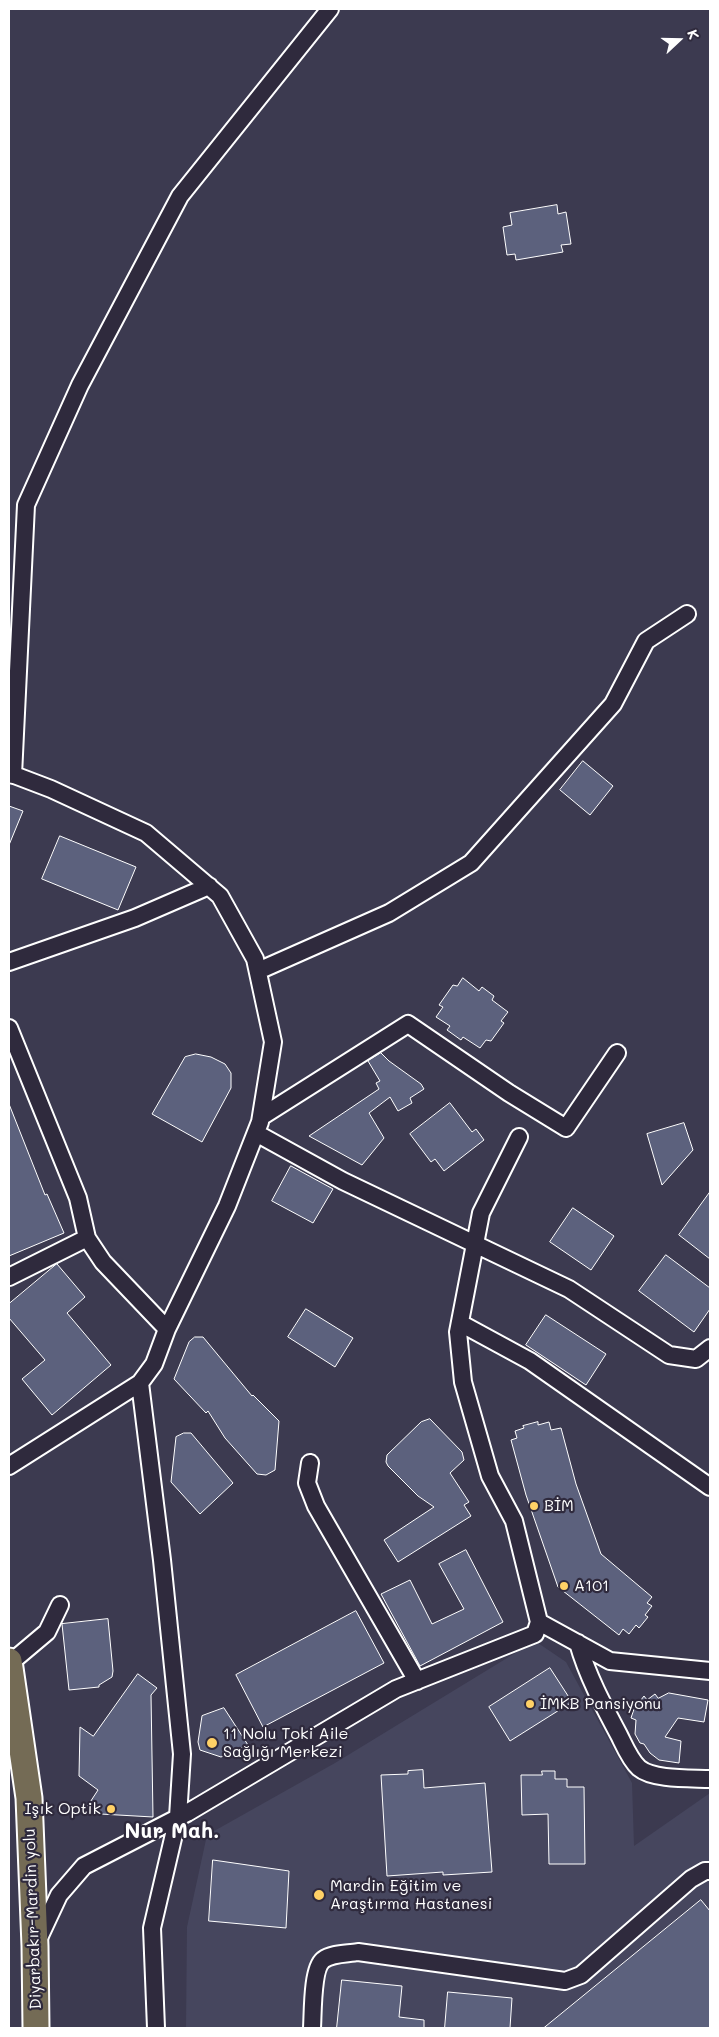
<!DOCTYPE html>
<meta charset="utf-8">
<style>
body{margin:0}
#map{position:relative;width:719px;height:2037px;overflow:hidden;background:#3c3a50;font-family:Mali,sans-serif}
canvas{display:block}
.frame{position:absolute;inset:0;border:10px solid #fff;pointer-events:none}
.north{position:absolute;left:654px;top:15px;width:50px;height:50px;-webkit-text-stroke:4px #2f2a3d;paint-order:stroke;rotate:69deg;font-size:14px;font-weight:700;line-height:20px;text-align:center;color:#fff}
.north::after{content:'';display:block;margin:auto;width:18px;height:22px;background:#fff;clip-path:polygon(50% 0,100% 100%,50% 72%,0 100%)}
</style>
<div id="map">
<canvas width="719" height="2037"></canvas>
<div class="frame"></div>
<div class="north">K</div>
</div>
<script>
const g = document.querySelector('canvas').getContext('2d');
g.lineJoin = 'round';
function fill(path, color) {
  g.fillStyle = color;
  g.fill(path, 'evenodd');
}
function strokePath(path, color, width, dash) {
  g.strokeStyle = color;
  g.lineWidth = width;
  g.lineCap = dash ? 'butt' : 'round';
  g.setLineDash(dash || []);
  g.stroke(path);
}
function label(font, color, halo, rows, align = 'center') {
  g.font = font + ' Mali,sans-serif';
  g.lineWidth = 4.5;
  g.setLineDash([]);
  g.textBaseline = 'middle';
  g.strokeStyle = halo;
  g.fillStyle = color;
  for (const [text, x, y, turn = 0] of rows) {
    g.save();
    g.translate(x, y);
    g.rotate((+turn || 0) * Math.PI / 180);
    g.textAlign = isNaN(turn) ? turn : align;
    if (halo) g.strokeText(text, 0, 0);
    g.fillText(text, 0, 0);
    g.restore();
  }
}
fill(new Path2D(`
 M535,1641L566,1662L632,1783L634,1846L710,1793V2028H186L187,1927L207,1835L335,1763Z`), '#46465e');
const building = new Path2D(`
 M557,205L558,214L566,212L571,244L561,245L563,252L516,260L515,254L507,255L503,227L512,225L510,213Z
 M583,761L613,786L590,815L560,790Z
 M9,806L23,811L9,845Z
 M60,836L136,867L118,910L42,879Z
 M463,978L479,991L482,987L494,996L492,1000L508,1012L501,1021L504,1023L491,1041L486,1040L480,1048L463,1037L461,1040L447,1030L450,1026L436,1017L443,1007L439,1005L453,985L457,986Z
 M381,1053L389,1061L421,1084L424,1089L410,1098L412,1103L398,1111L390,1097L369,1113L384,1138L362,1165L309,1136L379,1089L376,1083L380,1081L368,1061Z
 M196,1054L211,1057L225,1064L231,1073V1088L202,1142L152,1114L185,1057Z
 M450,1103L472,1132L476,1129L484,1140L444,1171L435,1159L431,1162L410,1134Z
 M9,1104L45,1195L47,1194L64,1233L9,1256Z
 M684,1123L693,1150L662,1185L647,1134Z
 M291,1166L333,1189L313,1223L272,1201Z
 M710,1192V1259L679,1235Z
 M573,1208L614,1236L591,1270L550,1242Z
 M666,1255L710,1288V1309L694,1332L639,1291Z
 M57,1264L85,1297L67,1313L111,1365L52,1415L22,1379L45,1360L9,1318V1304Z
 M306,1309L353,1338L335,1367L288,1337Z
 M546,1315L606,1354L586,1385L526,1345Z
 M195,1337H203L252,1396L253,1395L279,1421L275,1470L266,1475L257,1474L225,1438L208,1411L206,1413L174,1379L189,1342Z
 M430,1419L462,1452L464,1460L450,1473L469,1502L464,1505L471,1516L398,1562L384,1540L434,1507L418,1496L388,1466L386,1462L387,1455L421,1422Z
 M538,1422V1425L549,1422L551,1430L561,1428L576,1484L601,1554L652,1597L647,1603L652,1606L645,1615L648,1617L639,1628L636,1625L629,1634L623,1629L619,1635L558,1587L526,1495L511,1440L517,1438L515,1431L524,1428L523,1426Z
 M184,1433H191L233,1483L200,1514L171,1482L176,1437Z
 M466,1550L503,1622L420,1666L381,1594L410,1580L432,1624L464,1609L439,1564Z
 M356,1611L384,1663L263,1727L236,1675Z
 M108,1619L113,1671L112,1677L99,1685V1687L69,1690L62,1624Z
 M550,1668L572,1702L510,1741L489,1707Z
 M138,1674L157,1688L151,1695L153,1817L83,1813L98,1790L79,1776L80,1727L93,1736Z
 M669,1693L708,1700L704,1722L678,1718L665,1737L681,1741L679,1763L659,1760L650,1753L644,1744L640,1743L635,1734L636,1720L631,1718L634,1709L644,1696L647,1700L655,1694L658,1698Z
 M224,1708L248,1745L221,1757L200,1750L198,1742L202,1716Z
 M423,1770L424,1788L485,1783L492,1872L443,1875V1872L387,1876L381,1775L408,1774V1771Z
 M542,1771H555V1779H567V1787H584L585,1864H549L548,1814L522,1815L521,1775H542Z
 M213,1860L289,1871L286,1928L209,1921Z
 M701,1900L710,1911V2028H544Z
 M342,1980L402,1986L399,2017L424,2020V2028H337Z
 M448,1992L512,1998L510,2028H445Z`);
fill(building, '#5c617d');
strokePath(building, '#fff', 1);
const minor = new Path2D(`
 M9,773L51,789L146,833L220,896L255,959L273,1042L260,1122L227,1206L167,1329L154,1364L140,1383L9,1466
 M13,775L26,505L80,385L180,196L330,9
 M9,962L135,918L209,886
 M258,971L389,913L471,863L613,704L646,641L687,614
 M9,1028L78,1198L87,1238L103,1262L167,1329
 M261,1117L408,1024L509,1093L566,1128L617,1053
 M256,1133L343,1181L569,1289L669,1355L696,1359L710,1348
 M9,1277L87,1238
 M460,1323L530,1361L710,1487
 M140,1383L162,1560L182,1754L178,1817L152,1928L156,2028
 M310,1463L307,1483L316,1506L417,1681
 M539,1622L610,1661L710,1671
 M578,1643C587,1675 603,1705 619,1735C624,1745 630,1760 639,1768C653,1780 692,1778 710,1779
 M9,1664L47,1632L60,1605
 M37,1942L59,1895L84,1866L187,1813L396,1689L535,1634L539,1622L514,1521L490,1476L463,1382L458,1332L481,1213L519,1137
 M312,2028C313,2013 312,1969 323,1960C332,1953 348,1954 358,1952L565,1981L581,1975L691,1879L705,1871H710`);
const highway = new Path2D(`
 M9,1661L29,1798L35,1946L36,2028`);
strokePath(minor, '#fff', 20);
strokePath(highway, '#fff', 29);
strokePath(minor, '#2f2a3d', 16);
strokePath(highway, '#746b55', 25);
for (const [x, y, r, color] of [
 [534,1506,5,"#ffd166"],
 [564,1586,5,"#ffd166"],
 [530,1704,5,"#ffd166"],
 [212,1743,6,"#ffd166"],
 [111,1809,5,"#ffd166"],
 [319,1895,6,"#ffd166"]
]) {
  const dot = new Path2D();
  dot.arc(x, y, r, 0, 2 * Math.PI);
  g.fillStyle = color;
  g.fill(dot);
  strokePath(dot, '#2f2a3d', 2);
}
label('16px', '#fff', '#2f2a3d', [
 ["BİM",544,1506],
 ["A101",574,1586],
 ["İMKB Pansiyonu",540,1704],
 ["11 Nolu Toki Aile",223,1734],
 ["Sağlığı Merkezi",223,1752],
 ["Işık Optik",101,1809,"right"],
 ["Mardin Eğitim ve",330,1886],
 ["Araştırma Hastanesi",330,1904]
], 'left');
label('16px', '#fff', '#2f2a3d', [
 ["Diyarbakır-Mardin yolu",33,1919,-92]
]);
label('bold 21px', '#fff', '#2f2a3d', [
 ["Nur Mah.",172,1832]
]);
</script>
